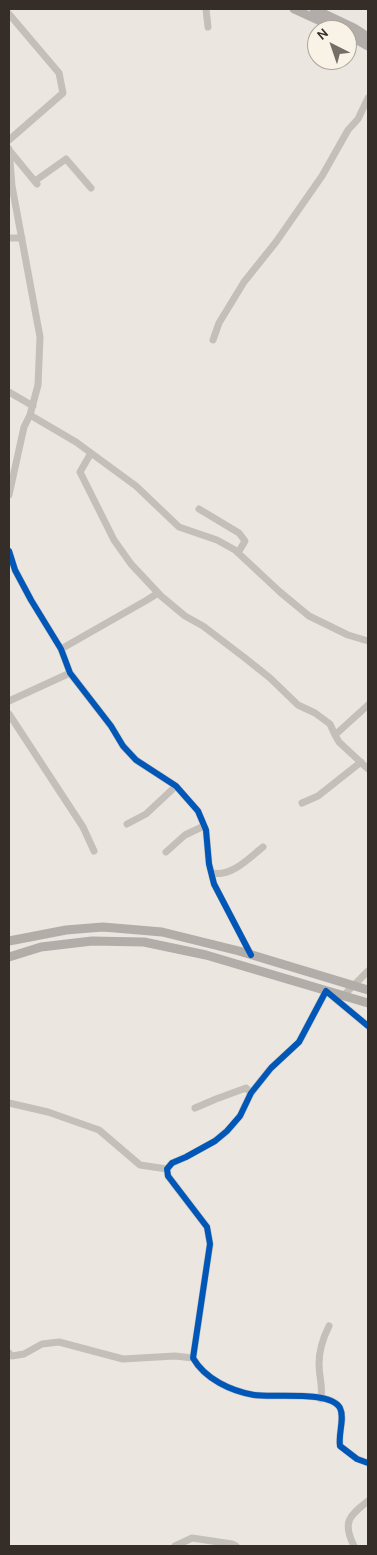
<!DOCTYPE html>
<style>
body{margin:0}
#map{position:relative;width:377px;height:1555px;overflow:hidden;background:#ebe7e0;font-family:Karla,sans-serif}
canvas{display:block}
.frame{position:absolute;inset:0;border:10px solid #342d28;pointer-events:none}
.north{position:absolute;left:307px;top:20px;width:50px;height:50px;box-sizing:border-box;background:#f8f2e7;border:1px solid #aaa39b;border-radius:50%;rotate:319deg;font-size:14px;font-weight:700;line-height:20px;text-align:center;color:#342d28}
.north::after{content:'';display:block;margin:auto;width:18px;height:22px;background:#746e68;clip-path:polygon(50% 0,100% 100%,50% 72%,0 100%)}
</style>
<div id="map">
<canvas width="377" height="1555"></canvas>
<div class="frame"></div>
<div class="north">N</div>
</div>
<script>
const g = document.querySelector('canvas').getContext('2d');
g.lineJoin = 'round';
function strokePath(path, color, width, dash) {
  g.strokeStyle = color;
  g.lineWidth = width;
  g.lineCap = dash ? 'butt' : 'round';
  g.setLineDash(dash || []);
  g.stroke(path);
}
strokePath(new Path2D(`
 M206,9L208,27
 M9,14L59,73L63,93L9,140
 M9,150L37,184
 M35,181L66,159L91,188
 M9,238H22
 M213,340L219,323L244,282L276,242L322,176L348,130L358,119L368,98
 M9,392L33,406
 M30,415L76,442L136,486L179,527L217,540L235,550L280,592L309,616L348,635L368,641
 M91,453L80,472L114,540L131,564L161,596L185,616L203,626L245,658L270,678L298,705L315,713L330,724L335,735
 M9,495L24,427L30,415L38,385L40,337L12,186L9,149
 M199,509L239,533L245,541L238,553
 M9,551L15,570L31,600L61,649L70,673L111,726L123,746L136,760L176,786L198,811L206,830L209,864L214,884L251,955
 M61,649L147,600L158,593
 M9,701L70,673
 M368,705L335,735L339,742L368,769
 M9,714L83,827L94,851
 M302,803L318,796L361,762
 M127,824L146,814L176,786
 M166,852L185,835L204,826
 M212,873C232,877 249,858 263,847
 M343,996L368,971
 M368,1026L326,991L299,1042L271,1068L251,1093L240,1116L227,1131L215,1141L186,1157L172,1163L167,1169L168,1176L207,1227L210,1244L193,1358C205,1379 231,1391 254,1395C273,1398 330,1390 340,1408C345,1418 338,1434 340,1446L357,1459L368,1463
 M9,1103L48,1112L99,1130L140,1165L167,1169
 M195,1108L216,1099L246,1088L251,1093
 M9,1353L12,1356L24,1354L42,1344L59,1342L123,1359L175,1356L193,1358
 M321,1399C323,1384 319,1378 319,1364C319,1351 323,1338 329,1326
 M175,1546L192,1538L232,1544L236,1546
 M354,1546C342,1522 349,1516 368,1501`), '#c4bfb9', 7);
strokePath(new Path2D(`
 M294,9L340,30
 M314,9L354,28L368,37
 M347,34L368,46
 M9,941L66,930L103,927L162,932L239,951L368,990
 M9,957L41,947L92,941L144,942L206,955L368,1003`), '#b2ada8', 9);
strokePath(new Path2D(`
 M9,551L15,570L31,600L61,649L70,673L111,726L123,746L136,760L176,786L198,811L206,830L209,864L214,884L251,955
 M368,1026L326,991L299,1042L271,1068L251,1093L240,1116L227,1131L215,1141L186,1157L172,1163L167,1169L168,1176L207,1227L210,1244L193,1358C205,1379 231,1391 254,1395C273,1398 330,1390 340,1408C345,1418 338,1434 340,1446L357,1459L368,1463`), '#0057b8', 6);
</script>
